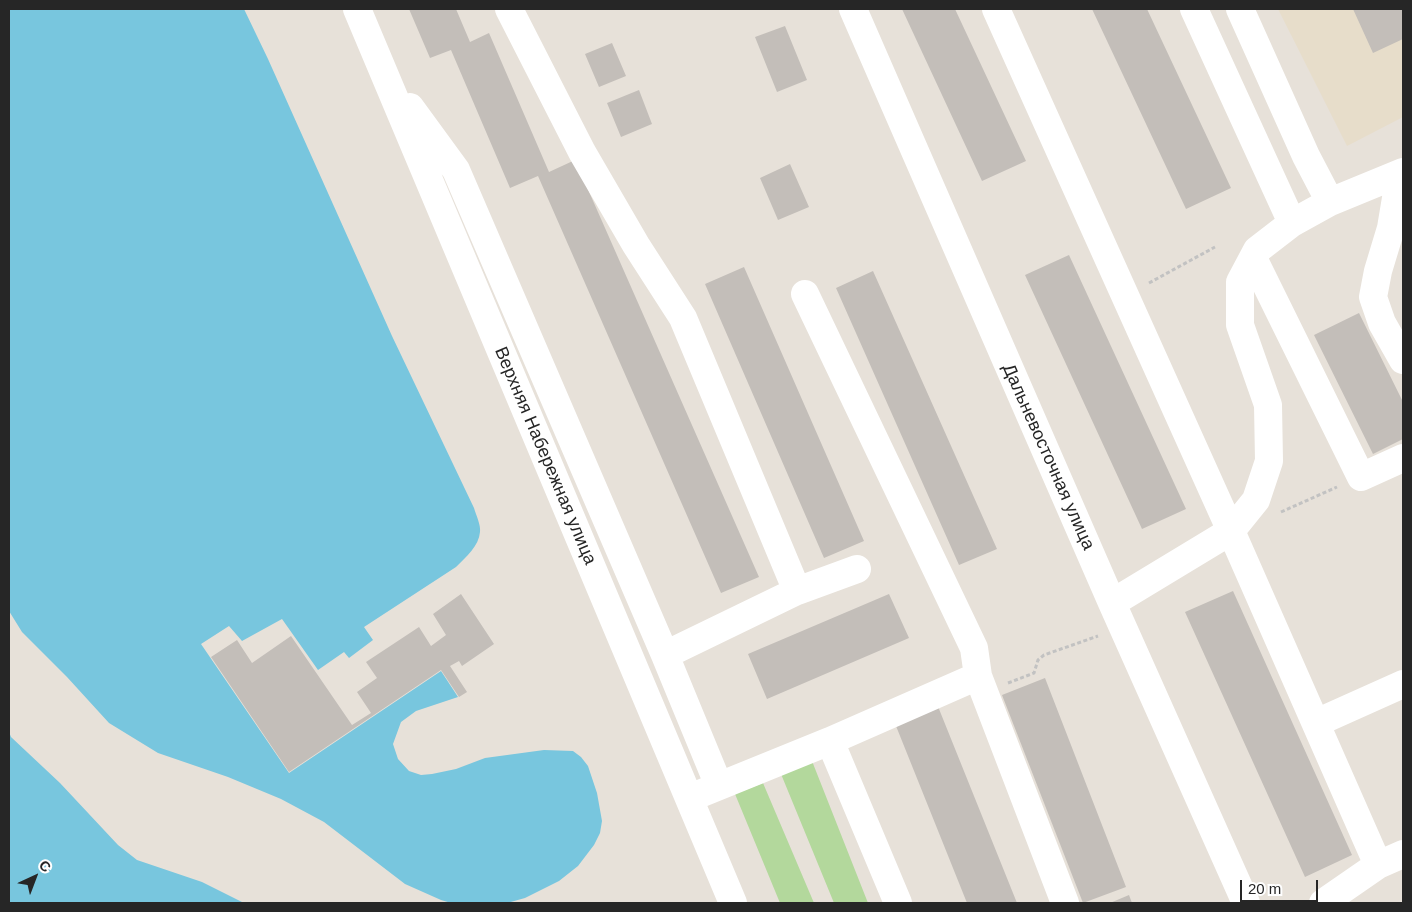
<!DOCTYPE html>
<meta charset="utf-8">
<style>
body{margin:0}
#map{position:relative;width:1412px;height:912px;overflow:hidden;background:#e7e1d9;font-family:Helvetica,sans-serif}
canvas{display:block}
.frame{position:absolute;inset:0;border:10px solid #262626;pointer-events:none}
.north{position:absolute;left:10px;top:852px;width:50px;height:50px;-webkit-text-stroke:4px #fff;paint-order:stroke;rotate:43deg;font-size:14px;font-weight:700;line-height:20px;text-align:center;color:#262626}
.north::after{content:'';display:block;margin:auto;width:18px;height:22px;background:#262626;clip-path:polygon(50% 0,100% 100%,50% 72%,0 100%)}
.scale{position:absolute;left:1240px;top:880px;width:78px;height:22px;box-sizing:border-box;border:2px solid #262626;border-top:0;padding-left:6px;font-size:15px;line-height:18px;white-space:nowrap;color:#262626;-webkit-text-stroke:4px #fff;paint-order:stroke}
</style>
<div id="map">
<canvas width="1412" height="912"></canvas>
<div class="frame"></div>
<div class="north">С</div>
<div class="scale">20 m</div>
</div>
<script>
const g = document.querySelector('canvas').getContext('2d');
g.lineJoin = 'round';
function fill(path, color) {
  g.fillStyle = color;
  g.fill(path, 'evenodd');
}
function strokePath(path, color, width, dash) {
  g.strokeStyle = color;
  g.lineWidth = width;
  g.lineCap = dash ? 'butt' : 'round';
  g.setLineDash(dash || []);
  g.stroke(path);
}
function label(font, color, halo, rows, align = 'center') {
  g.font = font + ' Helvetica,sans-serif';
  g.lineWidth = 4.5;
  g.setLineDash([]);
  g.textBaseline = 'middle';
  g.strokeStyle = halo;
  g.fillStyle = color;
  for (const [text, x, y, turn = 0] of rows) {
    g.save();
    g.translate(x, y);
    g.rotate((+turn || 0) * Math.PI / 180);
    g.textAlign = isNaN(turn) ? turn : align;
    if (halo) g.strokeText(text, 0, 0);
    g.fillText(text, 0, 0);
    g.restore();
  }
}
fill(new Path2D(`
 M1278,9H1403V117L1347,146Z`), '#e7ddca');
fill(new Path2D(`
 M812,761L868,903H834L781,774Z
 M763,783L814,903H780L735,794Z`), '#b3d89c');
fill(new Path2D(`
 M9,9H244L268,59L392,336L474,508C476,515 481,525 480,532C479,546 466,557 456,567L364,627L373,640L349,658L344,652L318,670L282,619L242,641L229,626L201,644L289,773L441,671L458,697L416,711L401,722L393,744L398,759L409,771L421,775L432,774L456,769L485,758L544,750L573,751L581,757L588,766L597,793L602,821L600,833L594,845L578,866L559,881L525,898L507,903H451L441,900L405,884L324,822L281,799L228,777L158,753L109,723L67,677L22,632L9,611Z
 M9,732L11,737L60,783L118,845L137,860L202,882L244,903H9Z`), '#78c6de');
fill(new Path2D(`
 M409,9H456L470,42L489,33L549,172L575,160L759,577L721,593L538,176L510,188L451,50L430,58Z
 M902,9H955L1026,161L982,181Z
 M1092,9H1147L1231,188L1186,209Z
 M1353,9H1403V39L1373,53Z
 M785,26L807,80L777,92L755,37Z
 M612,43L626,76L599,87L585,54Z
 M639,90L652,124L621,137L607,103Z
 M790,164L809,207L778,220L760,178Z
 M1069,255L1186,509L1142,529L1025,275Z
 M744,267L864,541L824,558L705,284Z
 M873,271L997,549L959,565L836,288Z
 M1359,313L1403,402V439L1373,454L1314,335Z
 M1233,591L1352,855L1305,877L1185,612Z
 M461,594L494,644L462,666L459,661L450,666L467,692L459,697L441,670L289,772L211,657L237,640L252,663L291,636L352,725L371,713L357,692L377,678L366,662L419,627L431,646L446,635L433,614Z
 M889,594L909,638L767,699L748,654Z
 M1045,678L1126,887L1083,903L1002,695Z
 M937,704L1017,903H967L894,721Z
 M1129,895L1132,903H1110Z`), '#c3beb9');
strokePath(new Path2D(`
 M1149,283L1215,247
 M1281,512L1337,487
 M1008,683L1034,673L1038,660L1044,655L1098,636`), '#c2c2c2', 3, [4, 2.5]);
strokePath(new Path2D(`
 M357,9L733,903
 M509,9L582,152L636,245L683,318L797,591
 M853,9L1112,603L1246,903
 M996,9L1231,531L1378,865L1323,903
 M1194,9L1292,223
 M1240,9L1306,156L1330,202
 M410,107L456,170L665,655L719,786
 M1400,174L1391,228L1378,271L1373,297L1382,323L1403,360
 M1253,258L1361,477L1403,458
 M805,294L974,648L978,676L1065,903
 M1112,603L1231,531L1256,500L1269,461L1268,405L1240,325V282L1257,250L1292,223L1330,202L1403,172
 M665,655L797,591L857,569
 M1316,723L1403,684
 M830,741L978,676
 M702,793L830,741L898,903
 M1378,865L1403,854`), '#fff', 28);
label('18px', '#262626', '#fff', [
 ["Верхняя Набережная улица",545,456,67],
 ["Дальневосточная улица",1048,457,66]
]);
</script>
